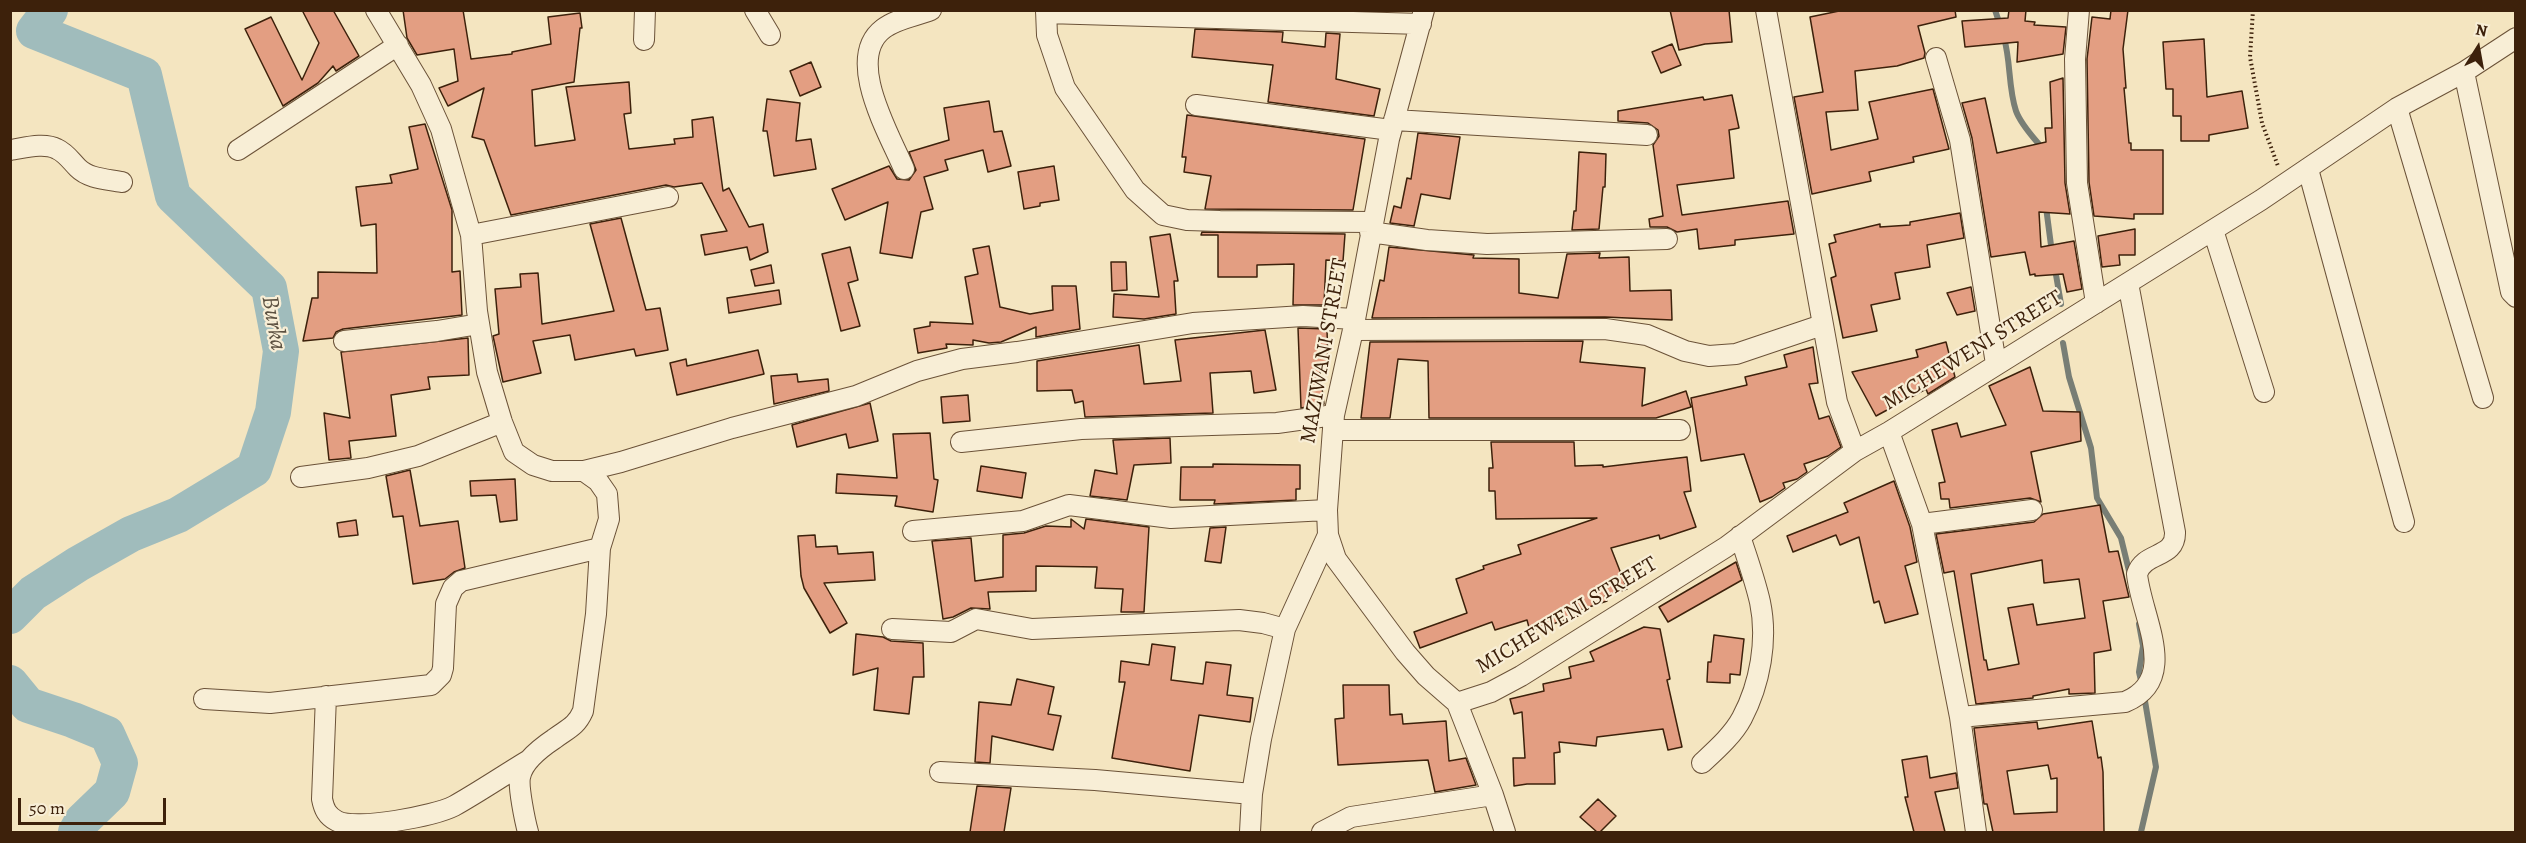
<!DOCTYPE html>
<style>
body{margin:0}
#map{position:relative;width:2526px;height:843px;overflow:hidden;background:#f4e5c0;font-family:Alegreya,serif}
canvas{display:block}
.frame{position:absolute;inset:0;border:12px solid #3d210b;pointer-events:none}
.north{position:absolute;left:2448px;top:18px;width:60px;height:60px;-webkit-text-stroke:4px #f8eed6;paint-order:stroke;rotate:11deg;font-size:16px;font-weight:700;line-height:24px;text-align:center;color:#3d210b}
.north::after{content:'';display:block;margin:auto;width:21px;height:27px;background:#3d210b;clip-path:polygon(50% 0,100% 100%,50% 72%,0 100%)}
.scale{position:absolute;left:18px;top:798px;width:148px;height:27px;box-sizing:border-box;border:3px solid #3d210b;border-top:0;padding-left:8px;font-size:18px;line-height:21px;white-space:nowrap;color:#3d210b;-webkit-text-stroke:4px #f8eed6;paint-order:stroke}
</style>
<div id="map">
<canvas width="2526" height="843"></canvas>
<div class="frame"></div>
<div class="north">N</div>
<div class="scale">50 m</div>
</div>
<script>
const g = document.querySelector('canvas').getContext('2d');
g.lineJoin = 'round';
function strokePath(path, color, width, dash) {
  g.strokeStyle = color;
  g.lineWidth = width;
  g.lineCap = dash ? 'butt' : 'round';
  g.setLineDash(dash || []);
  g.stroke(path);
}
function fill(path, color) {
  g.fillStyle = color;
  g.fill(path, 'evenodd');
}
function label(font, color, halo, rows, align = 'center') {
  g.font = font + ' Alegreya,serif';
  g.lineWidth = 4.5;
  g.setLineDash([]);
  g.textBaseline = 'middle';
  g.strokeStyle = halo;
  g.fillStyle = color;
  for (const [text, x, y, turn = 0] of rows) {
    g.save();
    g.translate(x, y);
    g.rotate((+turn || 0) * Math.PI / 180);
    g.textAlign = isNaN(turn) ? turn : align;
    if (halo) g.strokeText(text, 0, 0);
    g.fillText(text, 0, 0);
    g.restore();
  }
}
strokePath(new Path2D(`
 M1995,10L2000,25
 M2004,38C2011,62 2008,87 2016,111C2021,125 2034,138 2043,149
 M2046,207L2052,253
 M2055,269L2061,304
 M2063,343L2069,377L2091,448L2097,498L2121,538L2130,575
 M2139,624L2143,646L2139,672L2142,685
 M2141,832L2156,767L2144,695`), '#787e75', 6);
strokePath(new Path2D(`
 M10,616L33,593L78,564L131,534L178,515L254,469L273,412L281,351L269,288L173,196L144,75L34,31L50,10
 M10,683L28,705L73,720L107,734L120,763L112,792L82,821L76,832`), '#a0bcbc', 36);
const building = new Path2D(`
 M302,10H333L359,56L336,71L333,66L318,83L283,106L245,29L271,17L302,80L319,43Z
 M403,10H463L471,59L512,54V52L551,44L548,17L580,13L582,28H580L574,82L532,90L535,146L575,140L566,87L629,82L631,113L624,114L629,149L675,144L674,139L693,137L692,120L713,117L723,191L729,188L749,227L763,224L768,252L750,260L747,247L705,255L701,235L727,231L702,183L674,187L666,185L511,215L484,140L472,137L484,88L448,106L439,88L458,81L454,49L417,55L407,38Z
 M1670,10H1729L1732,42L1705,44L1679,50Z
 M1844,10H1955L1956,17L1918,26L1925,53L1924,58L1897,66L1855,71L1858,110L1826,112L1831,150L1878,139L1869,102L1933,89L1949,149L1913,157L1914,162L1869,172L1871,181L1812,194L1794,97L1823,92L1810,17Z
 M2009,10H2026L2025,21L2035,22L2034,25L2066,27L2063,54L2017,62L2018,42L1965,47L1962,21L2008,18Z
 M2111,10H2128L2123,49L2126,88H2124L2129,143H2131V150H2163V214H2134V219L2094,216L2089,182L2087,59L2092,17L2110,19Z
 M1195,29L1283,32L1282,42L1325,47L1326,33L1340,34L1336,79L1380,89L1374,116L1268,102L1273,65L1192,57Z
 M2204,39L2207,97L2242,91L2248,128L2209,135V141H2181V116H2173V89H2166L2163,42Z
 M1672,44L1681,65L1661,73L1652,52Z
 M811,62L821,87L800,96L790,71Z
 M2063,78L2065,183L2070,214L2039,212L2041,247L2074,241L2082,289L2067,292L2063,274L2035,276V274L2030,275L2025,252L1991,257L1972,138L1962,103L1985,98L1997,153L2046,142L2045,128H2052L2050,82Z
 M1732,95L1739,128L1729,130L1734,178L1677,185L1682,215L1788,201L1794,234L1735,240V245L1699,249L1697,229L1677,232L1667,227H1650L1649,219L1663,216L1653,145L1659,136L1658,130L1648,123L1618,121V111L1703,97L1704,100Z
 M767,99L800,103L796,141L811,139L816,169L774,176L767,131H763Z
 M989,101L994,132L1002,131L1011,166L988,172L983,150L945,160L948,170L924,177L933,209L921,212L912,258L880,253L888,202L845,220L832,189L889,166L897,179L909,180L916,170L909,152L949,140L944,108Z
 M1187,115L1365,139L1353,210L1205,209L1211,176L1184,172L1186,157H1182Z
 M425,124L452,210V272L460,271L462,315L343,329L336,332L333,338L303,341L312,298H318V272L377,273L376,224L361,226L356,187L392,183L390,175L418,169L409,127Z
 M1418,133L1460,137L1450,199L1421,194L1414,226L1390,223L1394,206L1401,208L1407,178L1411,179Z
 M1579,152L1606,154L1605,187H1603L1599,229L1572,230L1574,211H1576Z
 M1054,166L1059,200L1040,203V206L1024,209L1018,172Z
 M1960,213L1964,238L1927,245L1930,267L1895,273L1900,299L1871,305L1877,331L1843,338L1831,278L1836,276L1829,244L1836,242L1834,235L1880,224V227L1910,225V222Z
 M621,218L646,310L660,308L668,350L636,356L634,349L575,360L570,335L533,341L541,373L503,382L493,336L499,334L495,289L521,287L520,274L538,273L542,324L614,311L590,224Z
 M2135,229V255H2119L2120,265L2102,267L2098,236Z
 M1202,232L1345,234L1343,261L1326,260L1324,305H1293L1294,264L1257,265V277H1218V235H1201Z
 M1170,234L1178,281H1174L1176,314L1144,319L1113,317L1114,294L1159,297L1150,237Z
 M989,246L1000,307L1030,314L1053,310L1052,286H1076L1080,329L1036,337V327L1001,342L989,343L973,340V345L946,344L947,348L918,353L914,329L930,326V322L973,324L965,277L978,274L973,249Z
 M850,247L858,280L848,283L860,326L841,331L822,254Z
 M1389,247L1474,255L1473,258L1519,259V293L1558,298L1567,254L1600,253L1599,258L1629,257L1630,291L1671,290L1672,320L1605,317L1372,318L1380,280L1384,281Z
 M1111,262H1126L1127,290L1112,291Z
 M771,265L774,283L755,286L751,270Z
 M1971,287L1975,311L1957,315L1947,293Z
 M779,290L781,304L729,313L727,298Z
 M1298,328L1327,329L1328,364H1319L1324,404L1301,408Z
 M1265,330L1276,390L1254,393L1251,371L1210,373L1213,413L1085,417L1083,401L1075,403L1072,390L1037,391V361L1139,345L1144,384L1181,381L1175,340Z
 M468,338L469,375L428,377L430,389L391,395L396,436L349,441L351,458L329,460L324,413L350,418L341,352Z
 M1583,341L1580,362L1645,368L1642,406L1686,391L1691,407L1656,418H1429L1428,361L1398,359L1390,418H1361L1370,342Z
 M1946,342L1955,377L1928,394L1926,389L1876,416L1852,372L1918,357L1916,350Z
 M1813,347L1818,383L1809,384L1819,419L1829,416L1841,447L1828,456L1804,464L1807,472L1797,479L1783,483L1785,488L1772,497L1760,502L1744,454L1701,461L1691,398L1747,385L1745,377L1787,367L1784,355Z
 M758,350L764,374L677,395L670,363L686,359L687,366Z
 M2030,367L2043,411L2080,412L2081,441L2031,452L2041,502L2030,498L1950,508L1949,499H1941L1939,483L1945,482L1932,430L1957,423L1961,437L2006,425L1989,386Z
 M797,374L798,382L828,379L829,391L774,404L771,376Z
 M968,395L970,421L943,423L941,397Z
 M870,403L878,441L849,448L846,434L797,447L792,425Z
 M930,433L934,479L938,480L933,512L895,506L897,496L836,493L837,474L897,478L893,434Z
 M1170,438L1171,463L1134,465L1127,500L1090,496L1095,470L1117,474L1113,440Z
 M1491,442H1574L1575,466L1603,465V467L1687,457L1691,491L1684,492L1696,527L1660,539L1659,535L1611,548L1627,589L1605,596L1607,601L1577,611L1578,616L1530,631L1527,620L1495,630L1492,622L1420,648L1414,632L1467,613L1456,579L1484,569L1483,566L1521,554L1518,545L1597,518L1496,519L1495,491H1489V468H1493Z
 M1213,464L1300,465V489H1296V500L1214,504L1215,500H1180L1181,467H1213Z
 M981,466L1026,473L1022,498L977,491Z
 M410,470L420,526L458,521L465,568L454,572L445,579L413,584L403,516L393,517L386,476Z
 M515,479L517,520L500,522L496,495L471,496L470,481Z
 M1894,481L1910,527L1917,562L1905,566L1918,614L1885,623L1879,601L1874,603L1859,537L1840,545L1836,535L1793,552L1787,536L1848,512L1844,503Z
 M2100,505L2109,552L2118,551L2129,597L2103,601L2111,650L2094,653L2095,693L2069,694V689L2033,696V698L1976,704L1954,571L1944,573L1936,534L2034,522L2043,514ZM2042,560L2044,583L2079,579L2085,618L2037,625L2033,604L2008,608L2019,664L1988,670L1986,660H1984L1971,574Z
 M1071,519L1084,529L1086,519L1149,527L1144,612H1121L1123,589L1095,588L1097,567L1036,566V591L988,592L990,609L971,608L953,617L943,619L932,541L971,538L975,581L1003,577V535L1024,533L1046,526L1071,527Z
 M356,520L358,535L339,537L337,523Z
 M1226,527L1221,563L1205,561L1210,528Z
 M815,535L816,547L837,546L838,554L873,552L875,580L824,583L847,623L830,633L804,588L801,576L798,536Z
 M1736,562L1742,580L1668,622L1659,607Z
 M1644,627L1660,629L1670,679L1667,680L1682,747L1668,750L1663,729L1597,737L1596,746L1559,742L1560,752L1554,753L1555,784H1527L1514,786L1513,758H1525L1522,712L1514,714L1510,699L1544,691L1543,684L1571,678L1569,667L1594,661L1590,652Z
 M856,634L883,637L891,641L923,643L924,677H913L909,714L874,710L878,668L853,675Z
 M1714,635L1744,639L1740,675L1730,674V683L1707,682L1708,662H1711Z
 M1152,644L1175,647L1171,680L1203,684L1206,662L1231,665L1227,695L1253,698L1250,722L1199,715L1190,771L1112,758L1125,682H1119L1121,661L1149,665Z
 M1017,679L1054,687L1048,714L1061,716L1053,750L992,736L990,763L975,762L979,702L1011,705Z
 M1343,685H1389L1390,715L1402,714L1403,724L1446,721L1449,761L1466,758L1476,785L1435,792L1428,760L1338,765L1335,719L1344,718Z
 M2092,721L2098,758L2101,757L2103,772L2104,832H1993L1987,804H1984L1974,728L2037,722L2038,729ZM2048,765L2051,779L2057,778V812L2014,814L2007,771Z
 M1927,756L1930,778L1956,773L1958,788L1935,792L1945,832H1914L1905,797H1908L1902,760Z
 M977,786L1011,788L1004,832H970Z
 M1598,799L1616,816L1600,832H1597L1580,817Z`);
fill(building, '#e39e82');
strokePath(building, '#3d210b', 1.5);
const minor = new Path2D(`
 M376,10L421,85L441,129L471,235L477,311L487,372L502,422L514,452L533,465L552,471H584L621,462L732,428L856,396L917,371L962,359L1017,352L1193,323L1303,316L1354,319
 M755,10L770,35
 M1046,10L1047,35L1065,88L1135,190L1163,215L1187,220L1220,221L1372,222
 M1424,10L1389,139L1353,330L1334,415L1327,510L1328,535L1336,559L1405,652L1426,676L1457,703L1493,795L1505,832
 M1766,10L1837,402L1855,451
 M2079,10L2075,59L2077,183L2096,303
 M1046,13L1421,24
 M644,40L645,10
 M1936,58L1960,140L1996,364
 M2464,72L2511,292L2516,297
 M1196,105L1391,130
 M2397,108L2483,398
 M1394,120L1647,135
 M10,150C24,148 44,142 57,149C66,153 71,161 78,168C89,179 107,179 122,182
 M238,150L398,45
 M904,169C890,135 844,59 883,29C895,19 916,16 931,10
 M2308,169L2404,522
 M2213,230L2264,392
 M1370,232L1427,240L1487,244L1667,239
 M471,235L668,197
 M1353,330L1605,329L1647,335L1685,351L1709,356L1736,354L1822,325
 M344,341L437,331L479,324
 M1333,430H1680
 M1889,432L1922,524L1960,717L1976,832
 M961,442L1081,429L1277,423L1334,415
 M301,477L368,468L418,456L502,422
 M1922,524L2032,510
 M913,531L1023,521L1069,505L1171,518L1327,510
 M892,629L951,632L976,619L1032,629L1239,620L1263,623L1285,629
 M326,696L322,799C324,809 327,816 337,821C356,831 434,816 454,806C479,792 504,775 529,760
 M204,699L270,703L431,685L441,675L443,668L446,604L453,588L461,581L600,548
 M1457,703L1491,692L1521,676L1726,547L1855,451L1889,432L2261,200L2397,108L2464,72L2516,38
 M1960,717L2125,702C2181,679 2141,617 2137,574C2144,551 2176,559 2175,532L2128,283
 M1702,763C1716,750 1733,735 1742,718C1760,684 1768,640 1760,602C1755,580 1747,558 1740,536
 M940,772L1095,780L1252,794
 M528,832C525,821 518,787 520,777C523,761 542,747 554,739C567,729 576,727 583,711L596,614L600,548L609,519L607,494L598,481L584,471
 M1250,832L1252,794L1261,739L1285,629L1328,535
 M1322,832L1351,817L1493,795`);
strokePath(minor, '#6b5238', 22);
strokePath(new Path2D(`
 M2253,10L2250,57L2262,123L2278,166`), '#3d210b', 4, [1.5, 3]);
strokePath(minor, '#f8eed6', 20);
label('22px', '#3d210b', '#f8eed6', [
 ["MAZIWANI STREET",1325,351,-80],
 ["MICHEWENI STREET",1973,351,-32],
 ["MICHEWENI STREET",1567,616,-31]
]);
label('italic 24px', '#5b5040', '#f8eed6', [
 ["Burka",273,323,80]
]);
</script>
